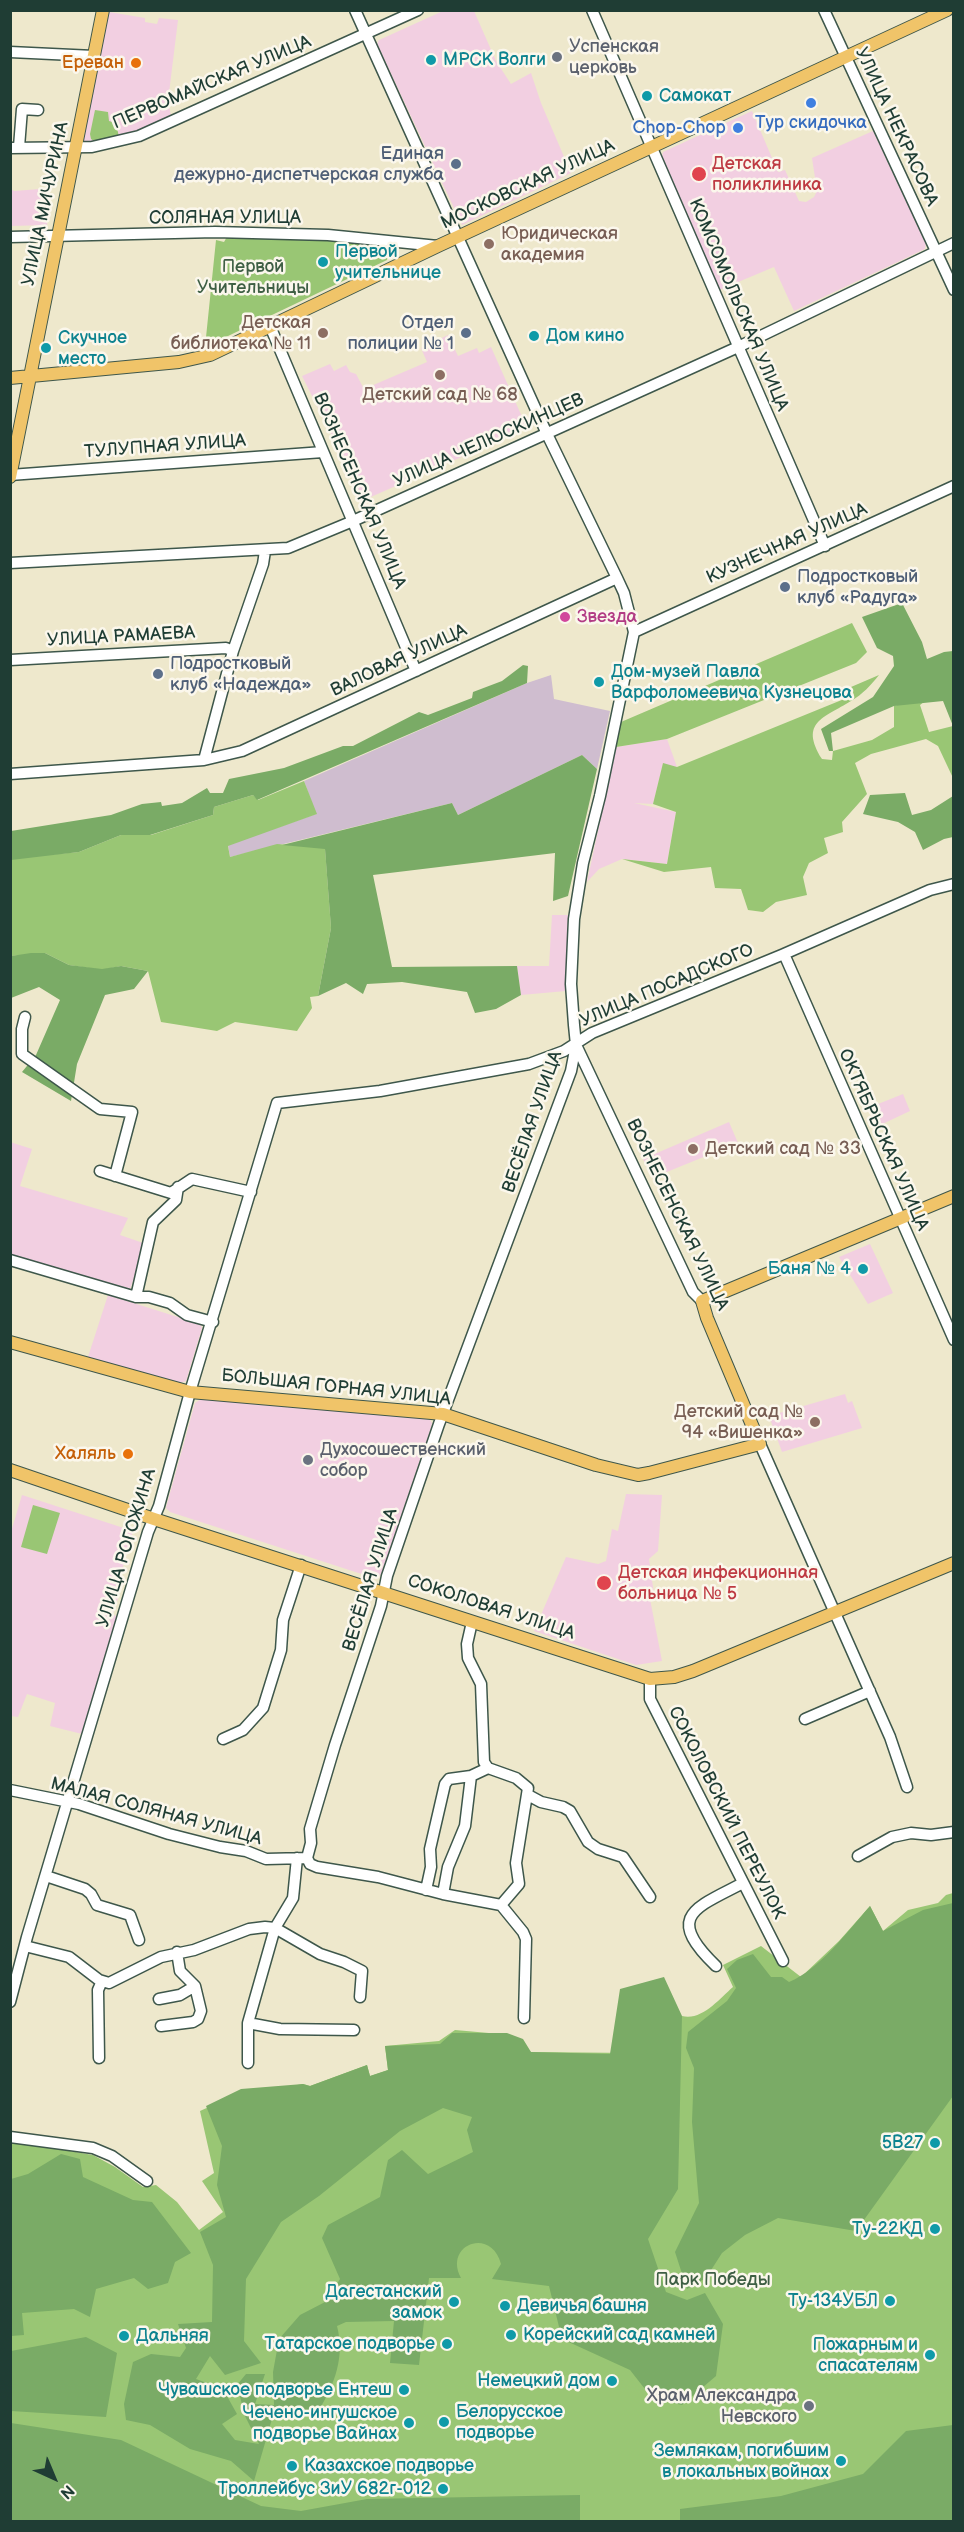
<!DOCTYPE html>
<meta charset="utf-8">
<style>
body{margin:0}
#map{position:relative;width:964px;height:2532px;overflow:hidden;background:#eee8cc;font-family:"Balsamiq Sans",sans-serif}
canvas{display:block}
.frame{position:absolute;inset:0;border:12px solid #1f3d34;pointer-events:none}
.north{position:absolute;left:24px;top:2448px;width:60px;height:60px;-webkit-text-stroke:4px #fbf7ec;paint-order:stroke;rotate:136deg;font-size:16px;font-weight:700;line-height:24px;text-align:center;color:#1f3d34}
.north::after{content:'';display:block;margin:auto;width:21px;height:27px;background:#1f3d34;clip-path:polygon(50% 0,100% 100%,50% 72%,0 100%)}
</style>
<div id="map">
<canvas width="964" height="2532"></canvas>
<div class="frame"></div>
<div class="north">N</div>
</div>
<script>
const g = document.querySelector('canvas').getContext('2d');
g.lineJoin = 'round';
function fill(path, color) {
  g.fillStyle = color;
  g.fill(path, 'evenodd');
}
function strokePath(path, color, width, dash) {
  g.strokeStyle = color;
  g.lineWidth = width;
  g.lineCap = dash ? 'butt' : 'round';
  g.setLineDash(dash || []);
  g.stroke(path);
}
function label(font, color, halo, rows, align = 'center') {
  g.font = font + ' "Balsamiq Sans",sans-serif';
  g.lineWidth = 5;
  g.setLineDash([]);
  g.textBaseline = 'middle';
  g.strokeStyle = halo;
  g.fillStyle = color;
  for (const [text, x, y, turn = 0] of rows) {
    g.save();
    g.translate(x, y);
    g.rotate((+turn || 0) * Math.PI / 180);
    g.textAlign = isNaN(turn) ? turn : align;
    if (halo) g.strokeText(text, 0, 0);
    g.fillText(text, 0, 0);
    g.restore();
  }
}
fill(new Path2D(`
 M443,11H474L496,61L511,84L531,73L541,103L571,173L462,225L377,44L379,40Z
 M109,12L145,18V22L157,24L159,18L178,20L168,101L171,116L126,136L86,146L82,141Z
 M752,111L778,172L785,170L799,201L806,202L814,197L817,191L812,158L873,131L926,243L925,249L794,311L774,267L719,290L662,157L663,152Z
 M11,189L14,191L40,189L41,201L50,200L47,225L11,226Z
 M448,335L458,356L477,348L479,353L491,347L527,428L364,500L302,376L330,364L334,371L346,365L350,372L356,374L364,389L427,362L421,348Z
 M667,739L677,767L663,764L653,804L634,803L676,812L667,864L622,859L599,869L587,882L616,747Z
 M552,915H568L566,991L521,995L517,966H549Z
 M903,1094L910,1111L876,1127L868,1108Z
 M729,1122L738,1143L652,1178L643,1159Z
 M10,1142L32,1149L20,1186L128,1218L120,1235L146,1244L129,1292L11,1255Z
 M870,1244L893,1293L868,1304L839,1257Z
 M108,1295L200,1324L202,1328L186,1381L180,1383L88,1357Z
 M845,1394L848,1403L852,1401L862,1428L782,1452L769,1416Z
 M201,1399L428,1417L432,1423L431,1428L381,1574L377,1579L170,1512L166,1508L167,1504L195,1403Z
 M626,1494L662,1495L658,1551L649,1559L654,1594L650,1599L662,1661L636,1665L534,1631L566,1557L598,1564L606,1561L612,1529L618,1531Z
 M22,1495L133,1531L118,1584L122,1585L113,1614L117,1617L82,1734L50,1726L55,1703L27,1694L18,1717L11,1716V1532Z`), '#f2cfe1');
fill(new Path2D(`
 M551,675L554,699L610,711L597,769L582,755L458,815L452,803L230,857L228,845L316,814L304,781L527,683Z`), '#cfbdcf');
fill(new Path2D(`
 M95,110L108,112L109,121L116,123L119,137L97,143L91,139L90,134Z
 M228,235L328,240L386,246L388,253L387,260L205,347L216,240L224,242Z
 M852,623L867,652L856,663L667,739L616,747L621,722Z
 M879,675C871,685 863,694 851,701C824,718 799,722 822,759L832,760L833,751L872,740L894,727V706L934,694L920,705L929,732L953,726V778L938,746L926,739L871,754L855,763L867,794L842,822L843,832L824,838L828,853L809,863L803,877L807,895L776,902L763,912L748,910L741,889L715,888L711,867L664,872L622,859L667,864L676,812L653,804L663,763L677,767L854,695L851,687Z
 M304,781L317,814L228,846L230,857L277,844L325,848L331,928L318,996L310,997L312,1008L297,1031L235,1022L217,1031L161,1022L148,971L121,966L102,970L69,965L45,953L11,956L10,860L12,858L79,852L121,835H151L213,815L214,807L253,795L258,800Z
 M33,1505L60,1513L47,1554L21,1547Z
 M953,1893V2521L11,2522V2141L93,2155L115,2167L143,2187L156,2185L177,2202L199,2230L223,2212L202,2181L214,2173L200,2111L233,2096L303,2084L310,2086L367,2065L370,2076L388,2070L385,2046L439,2041L455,2030L500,2034L531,2052L634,2053L682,2016C702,2021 719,1999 733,1987L723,1965L761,1946L801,1977L839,1941L870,1906L883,1931L908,1910L938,1903L946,1895Z`), '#99c674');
fill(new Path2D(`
 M902,603L922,642L927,659L944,652L953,651V726L943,701L894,706L831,733L833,751H829L821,729L873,697L894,666L893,656L877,648L862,617Z
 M523,665L528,666L527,683L257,800L253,795L214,807L213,815L150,835H121L79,852L11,860V831L111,815L142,804L161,802L162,806L182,803L207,788L210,793H223L229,779L284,768L343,746H353L419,712L428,715L472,698L473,692L502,681Z
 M582,755L597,769L568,896L553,901L555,853L373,875L392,967L517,966L521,995L496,1009L475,1013L467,992L402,982L367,984L363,994L346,983L318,996L331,928L325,849L282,845L452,803L458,815Z
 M905,793L912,815L931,810L953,796V837L944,839L923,850L915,832L898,822L863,814L870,795Z
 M31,953H45L69,965L102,969L121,966L148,971L134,989L105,995L77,1064L71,1101L22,1072L36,1055L60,1000L39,987L11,998V956Z
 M953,1903V2096L856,2231L778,2218L745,2235L722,2253L706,2278L687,2289L675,2252L699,2203L692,2122L694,2068L686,2048L688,2032L727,2001L736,1988L727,1969L737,1960L753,1954L771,1977H782L789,1982C819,1970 848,1931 870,1906L883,1931L923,1910Z
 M664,1977L682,2016L678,2189L648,2239L666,2292L687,2300L705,2293L723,2324L716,2376L682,2405L652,2398L630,2370L562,2339L549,2286L492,2279L501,2264C491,2226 443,2245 461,2278H429L419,2365L390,2363L394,2321L346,2322L337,2326C345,2357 335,2383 319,2410L274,2412L254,2481L231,2461L190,2449L150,2425L126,2420L124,2404L133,2362L151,2354L180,2357L186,2348L178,2324L212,2322L213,2265L200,2232L226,2217L217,2185L222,2146L206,2106L241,2089L303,2084L310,2086L367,2065L370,2076L388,2070L385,2046L440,2044L452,2033H507L523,2039L531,2052L610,2054L620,1989ZM443,2108L472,2117L467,2130L473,2152L428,2174L402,2150L388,2160L380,2197L328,2225L322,2238L340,2279L327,2301L300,2315L279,2339L273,2372L274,2405L255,2404L265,2374H246L237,2385L245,2416L259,2444L235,2440L222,2424L237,2414L223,2389L196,2379L210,2356L225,2375L261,2363L244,2341L246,2279L281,2222L319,2196L400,2131Z
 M61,2154L80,2159L83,2177L133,2200L152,2202L191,2253L175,2262L168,2283L148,2289L134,2278L96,2289L90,2317L74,2309L22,2313L24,2335L11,2336V2179L28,2174Z
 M86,2337L117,2353L106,2417L11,2411V2351Z
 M11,2423L121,2440L261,2506L301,2511L367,2499L580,2495V2521H11Z
 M953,2425V2521H680V2509L781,2496L863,2474L906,2431Z`), '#7aab66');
const minor = new Path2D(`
 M355,10L547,434L617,578L624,593L634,632L600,796L583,863L574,919L571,984L574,1025L576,1045L693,1292L702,1301
 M592,10L825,546
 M824,10L954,290
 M10,52L94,56
 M19,147L22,109L38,110
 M10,148L92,147L139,136L418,10
 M10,237L215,232L328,235L438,246
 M270,326L416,671
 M10,475L323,452
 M10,563L288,548L353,521L738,347L954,243
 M634,632L954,486
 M10,660L226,648L233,651
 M204,760L233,651L263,564L265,551
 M10,774L204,760L242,751L617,578
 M784,954L954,1340
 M25,1017L22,1029V1054L100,1109L132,1112L115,1176
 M100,1171L171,1193L192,1179L251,1192
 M10,1260L136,1297H149L170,1303L187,1315L213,1322
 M136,1297L153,1222L176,1200L178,1187
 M760,1444L890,1737L907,1787
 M472,1622L467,1644L468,1658L481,1684L484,1762L488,1768
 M650,1679V1699L783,1961
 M805,1719L870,1691
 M223,1739L243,1730L263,1708L281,1650L283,1620L301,1565
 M488,1768L516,1778L528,1788L516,1863L519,1884L501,1905
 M10,1790L79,1804L169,1834L220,1847L246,1851L266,1859L307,1858
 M528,1795L541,1802L563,1807L570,1811L588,1842L598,1849L623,1857L650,1897
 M858,1856L892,1837L911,1833L931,1835L954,1832
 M307,1858L311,1843L310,1829L335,1745L381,1606L387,1576L439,1424L571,1071L576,1045
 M307,1858L310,1864L317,1867L378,1877L443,1894L501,1905
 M46,1876L85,1889L91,1894L97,1905L130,1915L139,1940
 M426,1890L431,1867L430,1849L445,1784L449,1779L471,1776L488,1768
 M443,1894L448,1867L465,1826L471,1776
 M501,1905L523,1932L526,1939L524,2018
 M25,1946L69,1957L99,1980L109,1983L161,1957L194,1950L249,1929L265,1927L275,1928L320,1954L344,1962L362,1971L360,1997
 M716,1966C664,1916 695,1908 743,1883
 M159,1999L180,1995L195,1986
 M10,2002L27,1937L148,1532L159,1506L190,1392L277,1103L380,1091L529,1064L564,1051L592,1033L784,954L930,890L954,884
 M248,2023L280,2029L354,2030
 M161,2026L193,2022L198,2019L201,2011L195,1986L180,1971L177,1952
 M99,2058L98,1990L102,1981
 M248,2063V2023L275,1928L293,1898L297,1858
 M10,2137L93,2148L112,2156L147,2181`);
const major = new Path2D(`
 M10,378L179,362L210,355L438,246L947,10
 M10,477L103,10
 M10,1342L190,1392L443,1414L596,1465L638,1475L649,1473L760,1444L707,1318L702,1301L954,1196
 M10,1470L154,1519L650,1679L674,1677L693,1671L954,1563`);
strokePath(minor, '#3e574b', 13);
strokePath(major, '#3e574b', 14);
strokePath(minor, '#fff', 10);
strokePath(major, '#f0c469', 12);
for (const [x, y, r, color] of [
 [557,57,6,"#6b7280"],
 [431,60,6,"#0f9aa8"],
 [136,63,6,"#e8710a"],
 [647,96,6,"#0f9aa8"],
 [811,103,6,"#3f7fe0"],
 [738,128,6,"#3f7fe0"],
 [456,164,6,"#5c6f8a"],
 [699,174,8,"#e0444e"],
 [489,244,6,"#8d6e63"],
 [323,262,6,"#0f9aa8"],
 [323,333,6,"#8d6e63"],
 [466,333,6,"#5c6f8a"],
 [534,336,6,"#0f9aa8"],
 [46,348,6,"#0f9aa8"],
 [440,375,6,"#8d6e63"],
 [785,587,6,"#5c6f8a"],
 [565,617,6,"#d1479c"],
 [158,674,6,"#5c6f8a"],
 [599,682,6,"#0f9aa8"],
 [693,1149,6,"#8d6e63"],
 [863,1269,6,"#0f9aa8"],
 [815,1422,6,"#8d6e63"],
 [128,1454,6,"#e8710a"],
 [308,1460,6,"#6b7280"],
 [604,1583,8,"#e0444e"],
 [935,2143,6,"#0f9aa8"],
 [935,2229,6,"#0f9aa8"],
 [890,2301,6,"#0f9aa8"],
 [454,2302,6,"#0f9aa8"],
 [505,2306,6,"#0f9aa8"],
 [511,2335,6,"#0f9aa8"],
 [124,2336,6,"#0f9aa8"],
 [447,2344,6,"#0f9aa8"],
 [930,2355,6,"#0f9aa8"],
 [612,2381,6,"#0f9aa8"],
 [404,2390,6,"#0f9aa8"],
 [809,2406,6,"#6b7280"],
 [444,2422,6,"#0f9aa8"],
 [409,2423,6,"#0f9aa8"],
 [841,2461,6,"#0f9aa8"],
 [292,2466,6,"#0f9aa8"],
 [443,2489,6,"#0f9aa8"]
]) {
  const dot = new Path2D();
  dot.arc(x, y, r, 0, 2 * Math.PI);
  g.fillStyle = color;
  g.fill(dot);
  strokePath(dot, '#fbf7ec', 2);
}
label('18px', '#5b616d', '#fbf7ec', [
 ["Успенская",569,47],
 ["церковь",569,68],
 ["Духосошественский",320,1450],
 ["собор",320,1471],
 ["Храм Александра",797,2396,"right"],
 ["Невского",797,2417,"right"]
], 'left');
label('18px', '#0d838f', '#fbf7ec', [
 ["МРСК Волги",443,60,"left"],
 ["Самокат",659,96,"left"],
 ["Первой",335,252,"left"],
 ["учительнице",335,273,"left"],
 ["Дом кино",546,336,"left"],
 ["Скучное",58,338,"left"],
 ["место",58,359,"left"],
 ["Дом-музей Павла",611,672,"left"],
 ["Варфоломеевича Кузнецова",611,693,"left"],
 ["Баня № 4",851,1269],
 ["5В27",923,2143],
 ["Ту-22КД",923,2229],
 ["Дагестанский",442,2292],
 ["замок",442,2313],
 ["Ту-134УБЛ",878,2301],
 ["Девичья башня",517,2306,"left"],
 ["Корейский сад камней",523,2335,"left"],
 ["Дальняя",136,2336,"left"],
 ["Татарское подворье",435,2344],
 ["Пожарным и",918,2345],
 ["спасателям",918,2366],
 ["Немецкий дом",600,2381],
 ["Чувашское подворье Ентеш",392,2390],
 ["Белорусское",456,2412,"left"],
 ["подворье",456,2433,"left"],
 ["Чечено-ингушское",397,2413],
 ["подворье Вайнах",397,2434],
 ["Землякам, погибшим",829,2451],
 ["в локальных войнах",829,2472],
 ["Казахское подворье",304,2466,"left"],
 ["Троллейбус ЗиУ 682г-012",431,2489]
], 'right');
label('18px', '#c56008', '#fbf7ec', [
 ["Ереван",124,63],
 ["Халяль",116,1454]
], 'right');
label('18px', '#1f3d34', '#fbf7ec', [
 ["ПЕРВОМАЙСКАЯ УЛИЦА",212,83,-23],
 ["УЛИЦА НЕКРАСОВА",896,127,65],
 ["МОСКОВСКАЯ УЛИЦА",528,185,-25],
 ["УЛИЦА МИЧУРИНА",46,204,-78],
 ["СОЛЯНАЯ УЛИЦА",225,218],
 ["КОМСОМОЛЬСКАЯ УЛИЦА",738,305,67],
 ["УЛИЦА ЧЕЛЮСКИНЦЕВ",489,441,-24],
 ["ТУЛУПНАЯ УЛИЦА",165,447,-4],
 ["ВОЗНЕСЕНСКАЯ УЛИЦА",359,491,67],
 ["КУЗНЕЧНАЯ УЛИЦА",787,544,-24],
 ["УЛИЦА РАМАЕВА",121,637,-3],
 ["ВАЛОВАЯ УЛИЦА",399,661,-25],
 ["УЛИЦА ПОСАДСКОГО",667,986,-23],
 ["ВЕСЁЛАЯ УЛИЦА",533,1122,-71],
 ["ОКТЯБРЬСКАЯ УЛИЦА",883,1140,66],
 ["ВОЗНЕСЕНСКАЯ УЛИЦА",677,1215,64],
 ["БОЛЬШАЯ ГОРНАЯ УЛИЦА",336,1388,6],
 ["УЛИЦА РОГОЖИНА",127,1548,-73],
 ["ВЕСЁЛАЯ УЛИЦА",371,1580,-73],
 ["СОКОЛОВАЯ УЛИЦА",491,1608,18],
 ["МАЛАЯ СОЛЯНАЯ УЛИЦА",156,1812,15],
 ["СОКОЛОВСКИЙ ПЕРЕУЛОК",726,1813,63]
]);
label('18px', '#366cbe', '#fbf7ec', [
 ["Тур скидочка",811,123],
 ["Chop-Chop",726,128,"right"]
]);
label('18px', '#4e5e75', '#fbf7ec', [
 ["Единая",444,154],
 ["дежурно-диспетчерская служба",444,175],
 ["Отдел",454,323],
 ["полиции № 1",454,344],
 ["Подростковый",797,577,"left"],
 ["клуб «Радуга»",797,598,"left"],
 ["Подростковый",170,664,"left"],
 ["клуб «Надежда»",170,685,"left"]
], 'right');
label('18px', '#be3a42', '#fbf7ec', [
 ["Детская",712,164],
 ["поликлиника",712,185],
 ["Детская инфекционная",618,1573],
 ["больница № 5",618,1594]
], 'left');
label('18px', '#785e54', '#fbf7ec', [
 ["Юридическая",501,234],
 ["академия",501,255],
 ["Детская",311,323,"right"],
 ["библиотека № 11",311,344,"right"],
 ["Детский сад № 68",440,395,"center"],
 ["Детский сад № 33",705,1149],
 ["Детский сад №",803,1412,"right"],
 ["94 «Вишенка»",803,1433,"right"]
], 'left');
label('18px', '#3e5f44', '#fbf7ec', [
 ["Первой",253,267],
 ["Учительницы",253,288],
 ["Парк Победы",713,2280]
]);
label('18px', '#b23c85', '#fbf7ec', [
 ["Звезда",577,617]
], 'left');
</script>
